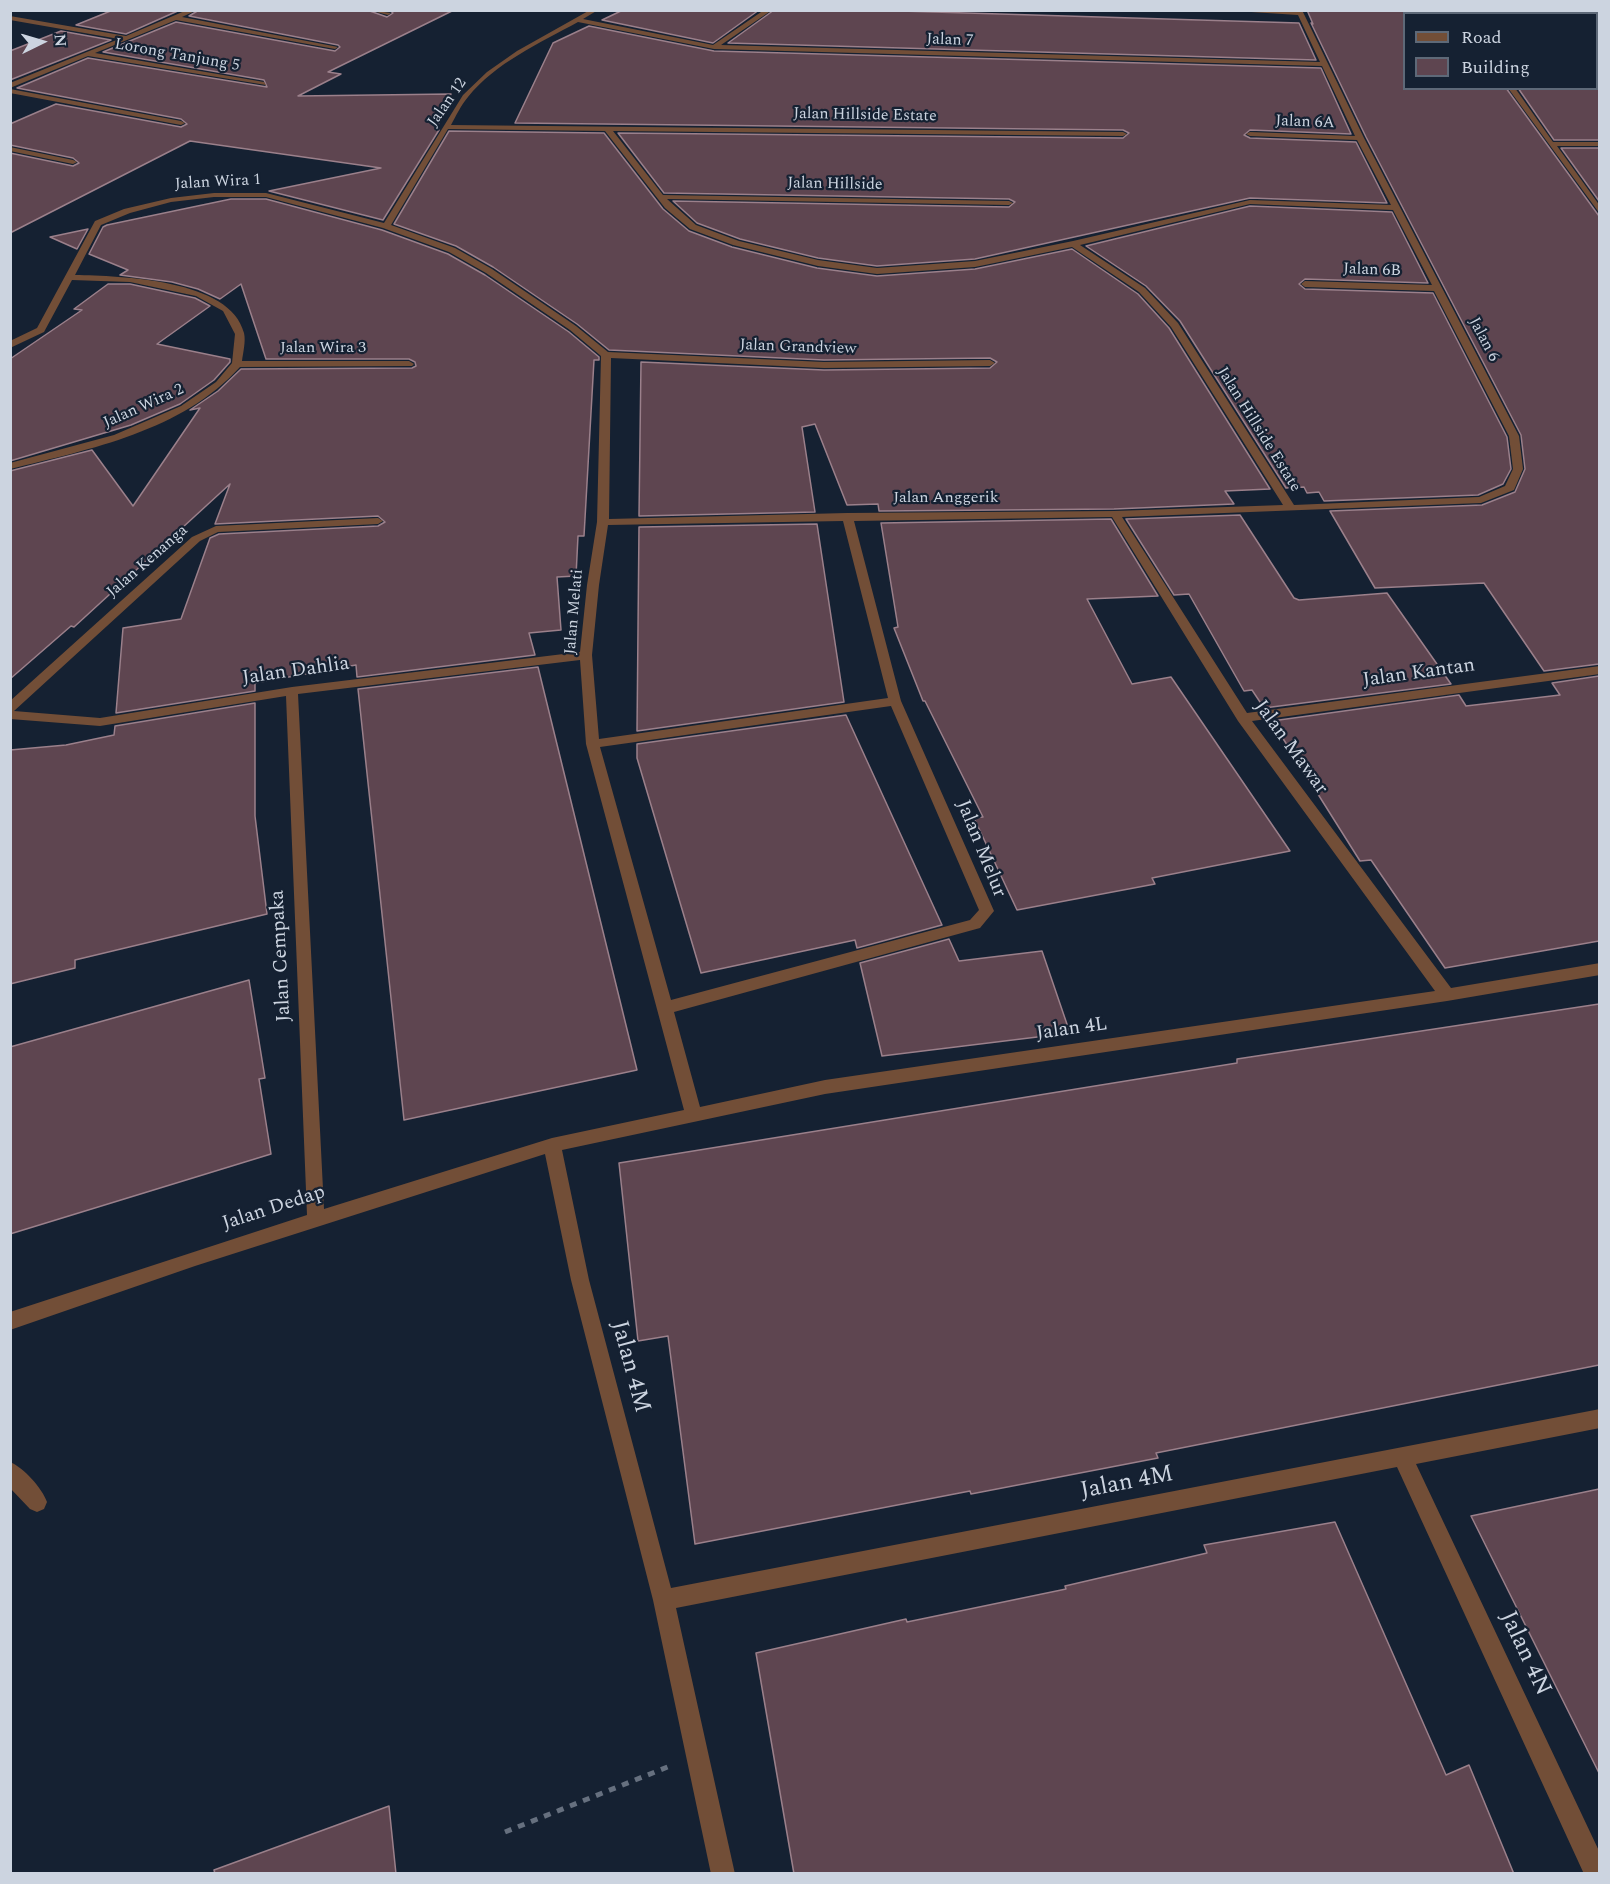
<!DOCTYPE html>
<style>
body{margin:0}
#map{position:relative;width:1610px;height:1884px;overflow:hidden;background:#152132;font-family:Spectral,serif}
canvas{display:block}
.frame{position:absolute;inset:0;border:12px solid #ccd4e0;pointer-events:none}
.legend{position:absolute;left:1403px;top:12px;width:195px;height:78px;box-sizing:border-box;background:#152132;border:2px solid #5e6978;margin:0;padding:8px 10px;list-style:none;font-size:18px;color:#ccd4e0}
.legend li{display:flex;align-items:center;gap:12px;height:30px}
.legend b{width:30px;border:2px solid #5e6978}
.north{position:absolute;left:12px;top:12px;width:60px;height:60px;-webkit-text-stroke:4px #152132;paint-order:stroke;rotate:85deg;font-size:16px;font-weight:700;line-height:24px;text-align:center;color:#ccd4e0}
.north::after{content:'';display:block;margin:auto;width:21px;height:27px;background:#ccd4e0;clip-path:polygon(50% 0,100% 100%,50% 72%,0 100%)}
</style>
<div id="map">
<canvas width="1610" height="1884"></canvas>
<div class="frame"></div>
<ul class="legend">
<li><b style="height:8px;background:#724e37"></b>Road</li>
<li><b style="height:16px;background:#5e4550"></b>Building</li>
</ul>
<div class="north">N</div>
</div>
<script>
const g = document.querySelector('canvas').getContext('2d');
g.lineJoin = 'round';
function fill(path, color) {
  g.fillStyle = color;
  g.fill(path, 'evenodd');
}
function strokePath(path, color, width, dash) {
  g.strokeStyle = color;
  g.lineWidth = width;
  g.lineCap = dash ? 'butt' : 'round';
  g.setLineDash(dash || []);
  g.stroke(path);
}
function label(font, color, halo, rows, align = 'center') {
  g.font = font + ' Spectral,serif';
  g.lineWidth = 4.5;
  g.setLineDash([]);
  g.textBaseline = 'middle';
  g.strokeStyle = halo;
  g.fillStyle = color;
  for (const [text, x, y, turn = 0] of rows) {
    g.save();
    g.translate(x, y);
    g.rotate((+turn || 0) * Math.PI / 180);
    g.textAlign = isNaN(turn) ? turn : align;
    if (halo) g.strokeText(text, 0, 0);
    g.fillText(text, 0, 0);
    g.restore();
  }
}
const building = new Path2D(`
 M113,10H180L126,34L76,25Z
 M199,10H367L387,17L393,13L389,10H454L328,72L341,74L298,96L451,94L436,130H439L383,220L269,191L381,168L190,141L10,233V153L73,166L79,163L73,158L10,145V124L56,104L181,127L187,124L181,119L17,88L88,58L267,87L264,80L103,52L176,22L335,51L340,47L338,45L189,16Z
 M623,10H759L713,43L602,20Z
 M774,10H867L1299,23L1316,60L728,43Z
 M1307,10H1404V88H1506L1599,216V664L1544,671L1484,583L1375,588L1330,511L1482,505L1515,492L1525,469L1521,435L1366,137L1311,23L1313,24Z
 M589,26L714,51L1321,68L1351,134L1250,130L1244,135L1250,138L1356,142L1387,203L1250,198L975,259L877,266L818,258L740,239L697,223L673,201L1009,207L1015,202L1009,199L664,193L618,133L1123,138L1129,133L1123,130L515,123L553,43Z
 M61,31L111,40L10,80V51Z
 M1518,88H1599V140H1554Z
 M449,131L604,133L663,209L689,231L732,247L817,268L877,276L975,269L1072,249L1138,294L1169,328L1270,489L1225,491L1234,504L1114,509L879,511L878,504L847,505L815,424L802,427L815,512L639,516L641,362L824,370L990,368L997,362L990,358L824,360L609,350L577,324L493,267L456,246L394,224Z
 M1561,148H1599V201Z
 M231,199H266L382,230L448,254L485,275L569,332L599,357V360H594L584,536H578L576,576L557,577L561,630L529,633L535,655L357,677L356,665L255,683V691L116,713L123,628L181,619L210,538L219,534L378,526L385,522L378,516L215,524L230,484L74,627L71,626L10,679V471L92,450L133,506L200,408L190,410L218,391L241,369L412,368L416,366L415,362L409,359H266L241,284L220,299L198,289L172,282L120,275L128,270L89,254L103,227L107,225Z
 M1250,206L1392,212L1428,283L1305,279L1299,284L1305,289L1433,293L1507,437L1511,469L1503,484L1478,495L1324,501L1319,492L1307,493L1304,487L1286,488L1180,321L1146,286L1086,246Z
 M88,229L77,249L50,237Z
 M108,284H130L195,298L210,306L157,344L230,359V362L214,380L180,404L131,425L10,461V359L82,310L74,309Z
 M1240,515L1294,598L1299,600L1387,593L1451,684L1264,708L1252,690L1244,691L1189,594L1174,595L1126,519Z
 M1111,519L1158,596L1087,599L1132,684L1171,677L1290,851L1152,878L1155,884L1017,910L974,818L983,817L925,701H923L894,628L898,627L881,523Z
 M817,524L844,702L637,731L639,527Z
 M538,667L637,1070L404,1120L358,689Z
 M1599,676V941L1445,968L1371,860L1360,861L1272,721L1459,695L1466,706L1560,695L1552,683Z
 M255,703V816L267,914L75,960V968L10,984V750L66,745L114,735L115,726Z
 M846,715L942,925L857,948L855,940L701,973L637,758V744Z
 M949,939L959,961L1042,951L1070,1033L882,1056L860,963Z
 M249,980L265,1078L259,1079L271,1154L10,1234V1047Z
 M1599,1004V1365L1156,1453L1158,1458L971,1494L970,1491L695,1544L668,1336L638,1341L619,1163L1237,1063V1059Z
 M1599,1489V1773L1471,1516Z
 M1335,1522L1446,1775L1469,1765L1514,1874H794L756,1653L906,1619L907,1622L1066,1589L1065,1586L1207,1553L1204,1545Z
 M389,1806L396,1874H215L214,1870Z`);
fill(building, '#5e4550');
strokePath(building, '#9b808b', 1.5);
strokePath(new Path2D(`
 M505,1832L670,1766`), '#66707f', 5, [7, 7]);
fill(new Path2D(`
 M187,10H197L182,17L338,47L335,49L176,20L95,53L264,82L266,85L88,56L10,88V83L119,39L10,20V16L126,36Z
 M369,10L391,13L388,15Z
 M590,10H598L583,19L713,45L764,10H772L721,45L1320,62L1298,15L1220,10H1302L1364,138L1519,436L1523,469L1514,490L1481,503L1122,517L1247,713L1600,666V674L1252,721L1451,988L1600,963V975L1447,1001L825,1094L562,1150L589,1280L671,1588L1600,1409V1428L1416,1464L1600,1853V1874H1584L1397,1467L676,1608L735,1874H711L653,1600L571,1280L545,1154L195,1266L10,1330V1312L307,1215L286,696L100,726L10,719V701L192,537L216,526L378,518L383,521L378,524L218,532L200,541L14,711L100,718L292,687L580,652L587,585L597,522L601,356L570,330L486,273L449,252L383,228L266,197H214L171,202L130,213L101,225L75,275C120,276 231,279 244,333C246,341 243,353 242,361H409L414,364L412,366L240,367C182,431 91,449 10,469V463L114,435L181,406L216,382L232,363L235,334L223,311L196,296L130,282L72,280L44,332L10,348V341L37,328L95,221L124,209L171,198L214,193H266L384,223L463,95L487,72L517,51ZM578,22L714,49L1322,66L1355,136L1250,132L1246,134L1250,136L1357,140L1391,205L1250,200L1073,241L975,261L877,268L818,260L739,241L696,225L667,199L1009,205L1013,203L1009,201L663,195L613,131L1123,136L1127,134L1123,132L451,125C456,116 461,105 468,97C495,63 540,43 578,22ZM448,129L605,131L665,208L690,229L733,245L818,266L877,274L975,267L1072,247L1139,292L1171,327L1283,505L1114,511L847,513L609,519L611,358L824,368L990,366L995,363L990,360L824,362L608,352L576,326L492,269L455,248L391,225ZM1250,204L1393,210L1432,285L1305,281L1301,284L1305,287L1434,291L1509,436L1513,469L1505,486L1479,497L1294,505L1178,323L1145,288L1080,245ZM1112,517L1238,721L1435,991L825,1080L700,1107L674,1012L980,928L994,911L901,701L854,521ZM843,521L888,698L599,739L592,655L599,585L608,525ZM580,660L586,744L684,1110L552,1138L324,1209L298,694ZM891,706L979,910L970,920L671,1000L600,747Z
 M1452,10H1458L1460,14H1454Z
 M1596,29H1600V33H1596Z
 M1596,80H1600V84H1596Z
 M1508,88H1515L1553,142H1600V146H1557L1600,206V214Z
 M10,89L181,121L185,123L181,125L10,93Z
 M10,147L73,160L77,162L73,164L10,151Z
 M10,1462C24,1468 42,1488 47,1502L44,1509L37,1512L30,1509L10,1488Z`), '#724e37');
label('16px', '#ccd4e0', '#152132', [
 ["Jalan 7",950,41,2],
 ["Lorong Tanjung 5",177,56,10],
 ["Jalan 12",448,103,-55],
 ["Jalan Hillside Estate",865,116,1],
 ["Jalan 6A",1305,123,2],
 ["Jalan Wira 1",218,183,-3],
 ["Jalan Hillside",835,185,1],
 ["Jalan 6B",1372,271,2],
 ["Jalan 6",1483,340,62],
 ["Jalan Grandview",798,348,2],
 ["Jalan Wira 3",323,349],
 ["Jalan Wira 2",144,407,-24],
 ["Jalan Hillside Estate",1258,430,58],
 ["Jalan Anggerik",946,499],
 ["Jalan Kenanga",148,562,-41],
 ["Jalan Melati",575,612,-85]
]);
label('20px', '#ccd4e0', '#152132', [
 ["Jalan Dahlia",296,672,-8],
 ["Jalan Kantan",1419,674,-8],
 ["Jalan Mawar",1290,748,54],
 ["Jalan Melur",980,849,68],
 ["Jalan Cempaka",282,956,-93],
 ["Jalan 4L",1072,1030,-8],
 ["Jalan Dedap",274,1209,-18]
]);
label('24px', '#ccd4e0', '#152132', [
 ["Jalan 4M",629,1367,75],
 ["Jalan 4M",1127,1484,-11],
 ["Jalan 4N",1524,1654,65]
]);
</script>
